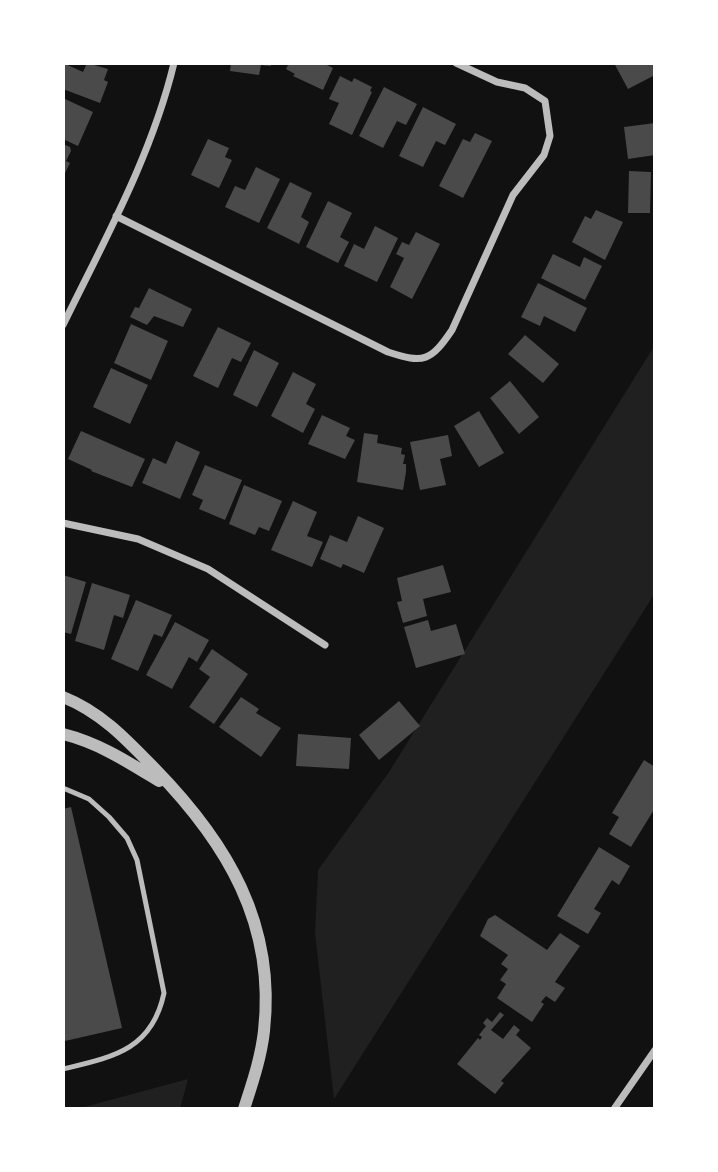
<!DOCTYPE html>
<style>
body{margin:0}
#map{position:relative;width:718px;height:1172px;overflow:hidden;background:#111;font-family:"Sofia Sans Condensed",sans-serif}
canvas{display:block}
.frame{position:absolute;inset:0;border:65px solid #fff;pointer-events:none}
</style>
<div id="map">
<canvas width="718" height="1172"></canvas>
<div class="frame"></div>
</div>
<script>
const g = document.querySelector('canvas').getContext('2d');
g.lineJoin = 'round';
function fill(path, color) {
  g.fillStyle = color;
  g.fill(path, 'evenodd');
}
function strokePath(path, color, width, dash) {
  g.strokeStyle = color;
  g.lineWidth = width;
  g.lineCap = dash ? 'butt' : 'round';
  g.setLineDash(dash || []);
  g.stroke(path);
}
fill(new Path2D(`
 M655,345V593L334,1099L315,933L318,870L389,772Z
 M188,1079L180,1109H77Z`), '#202020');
fill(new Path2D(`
 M63,63L83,72L87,63L108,69L104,80L108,82L100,103L63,89Z
 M231,63H271V66L261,65L259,75L230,71Z
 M289,63H323L333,68L323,90L293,76L295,74L286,69Z
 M614,63H655V75L628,89Z
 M340,76L352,82L354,78L372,87L370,91L372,92L352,135L329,124L339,103L329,99Z
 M384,87L417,104L406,125L397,121L383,148L359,136Z
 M63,98L93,112L78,146L63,139Z
 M423,107L456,124L445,145L436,141L423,167L399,156Z
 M655,123V155L628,159L624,127Z
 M475,133L492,141L463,198L439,186L463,139L470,142Z
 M208,139L229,148L225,157L232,160L219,188L191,175Z
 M63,144L70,147L71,151L66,161L70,163L63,177Z
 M256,167L280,179L259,223L225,207L235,186L245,190Z
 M629,171L651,172L650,213H628Z
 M290,182L312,193L301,217L309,222L299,244L267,228Z
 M328,201L352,213L340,237L349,242L338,263L306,247Z
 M596,210L623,222L605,260L572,242L585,216L591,219Z
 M375,226L398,238L377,282L344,266L354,244L364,249Z
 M416,232L440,244L412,299L390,287L404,258L396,254L402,242L409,245Z
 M553,254L580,267L584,257L602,266L585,300L541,278Z
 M538,283L587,308L575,332L544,316L540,326L521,317Z
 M149,288L192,309L183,327L154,316L147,325L130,317L135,307L139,308Z
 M131,324L168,341L151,380L114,363Z
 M218,327L251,343L241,362L232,358L218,388L193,376Z
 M525,335L559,364L543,383L508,354Z
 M254,350L279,363L257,407L233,395Z
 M111,368L148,385L130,424L93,407Z
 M293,372L316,384L306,404L315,409L303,433L271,416Z
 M510,381L539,417L519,434L490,398Z
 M479,411L504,453L479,467L454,426Z
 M322,415L350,428L346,436L355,440L345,459L308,444Z
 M81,431L145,459L132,487L91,471L92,470L68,459Z
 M364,433L378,435L377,443L402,448L401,454L405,455L403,464H406V472L403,490L357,482Z
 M448,435L452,456L440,459L446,485L420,490L410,442Z
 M176,441L200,452L180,499L142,483L153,458L166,464Z
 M205,465L242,480L225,520L199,509L203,500L192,495Z
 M244,485L282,501L269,531L259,527L255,535L229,524Z
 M293,501L317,512L307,536L323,542L312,567L271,550Z
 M358,516L384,528L364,573L343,564L341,568L320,559L330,535L347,542Z
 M443,565L451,592L423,599L427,616L403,623L397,602L402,601L397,578Z
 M63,575L86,582L71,634L63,632Z
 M92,583L130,595L123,618L114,615L104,650L75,641Z
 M136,600L172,615L162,637L154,634L138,671L111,659Z
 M428,620L431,631L456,624L465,654L416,668L404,627Z
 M175,622L209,640L197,662L189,657L172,689L146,675Z
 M212,649L248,674L214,724L189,707L210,677L199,669Z
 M241,697L259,709L256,713L281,728L261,757L219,727Z
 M399,701L420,726L379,760L359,735Z
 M298,734L351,738L349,769L296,766Z
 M644,760L655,767V808L631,847L609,834L619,817L612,813Z
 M71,807L122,1028L65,1041L63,809Z
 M599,847L630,866L619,885L612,880L594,909L601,913L588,934L557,916Z
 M495,915L547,950L560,933L580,946L555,982L565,988L555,1002L546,996L541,1002L544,1004L532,1022L497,998L506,984L500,980L508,969L501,964L508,955L480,936L488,919Z
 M500,1012L504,1015L491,1030L503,1039L514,1025L520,1030L516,1035L531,1048L501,1081L504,1083L495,1094L457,1064L478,1038L480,1040L482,1037L479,1035L486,1026L483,1023L487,1018L492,1022Z`), '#4a4a4a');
strokePath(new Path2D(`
 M63,788L89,799L109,817L127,838L137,860L164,993C152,1050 113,1057 63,1069`), '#bcbcbc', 5);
strokePath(new Path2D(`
 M116,216L388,352C424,364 431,361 452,330L513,195L544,155L550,136L545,101L525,88L497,82L456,63
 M63,325C104,241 152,155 174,63
 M63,523L138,539L208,569L325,645
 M614,1109L655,1050`), '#bcbcbc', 7);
strokePath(new Path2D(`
 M63,697C101,712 127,740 155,769C227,843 276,924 264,1031C261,1058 252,1084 244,1109
 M63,734C99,743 128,762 159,781`), '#bcbcbc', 12);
</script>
